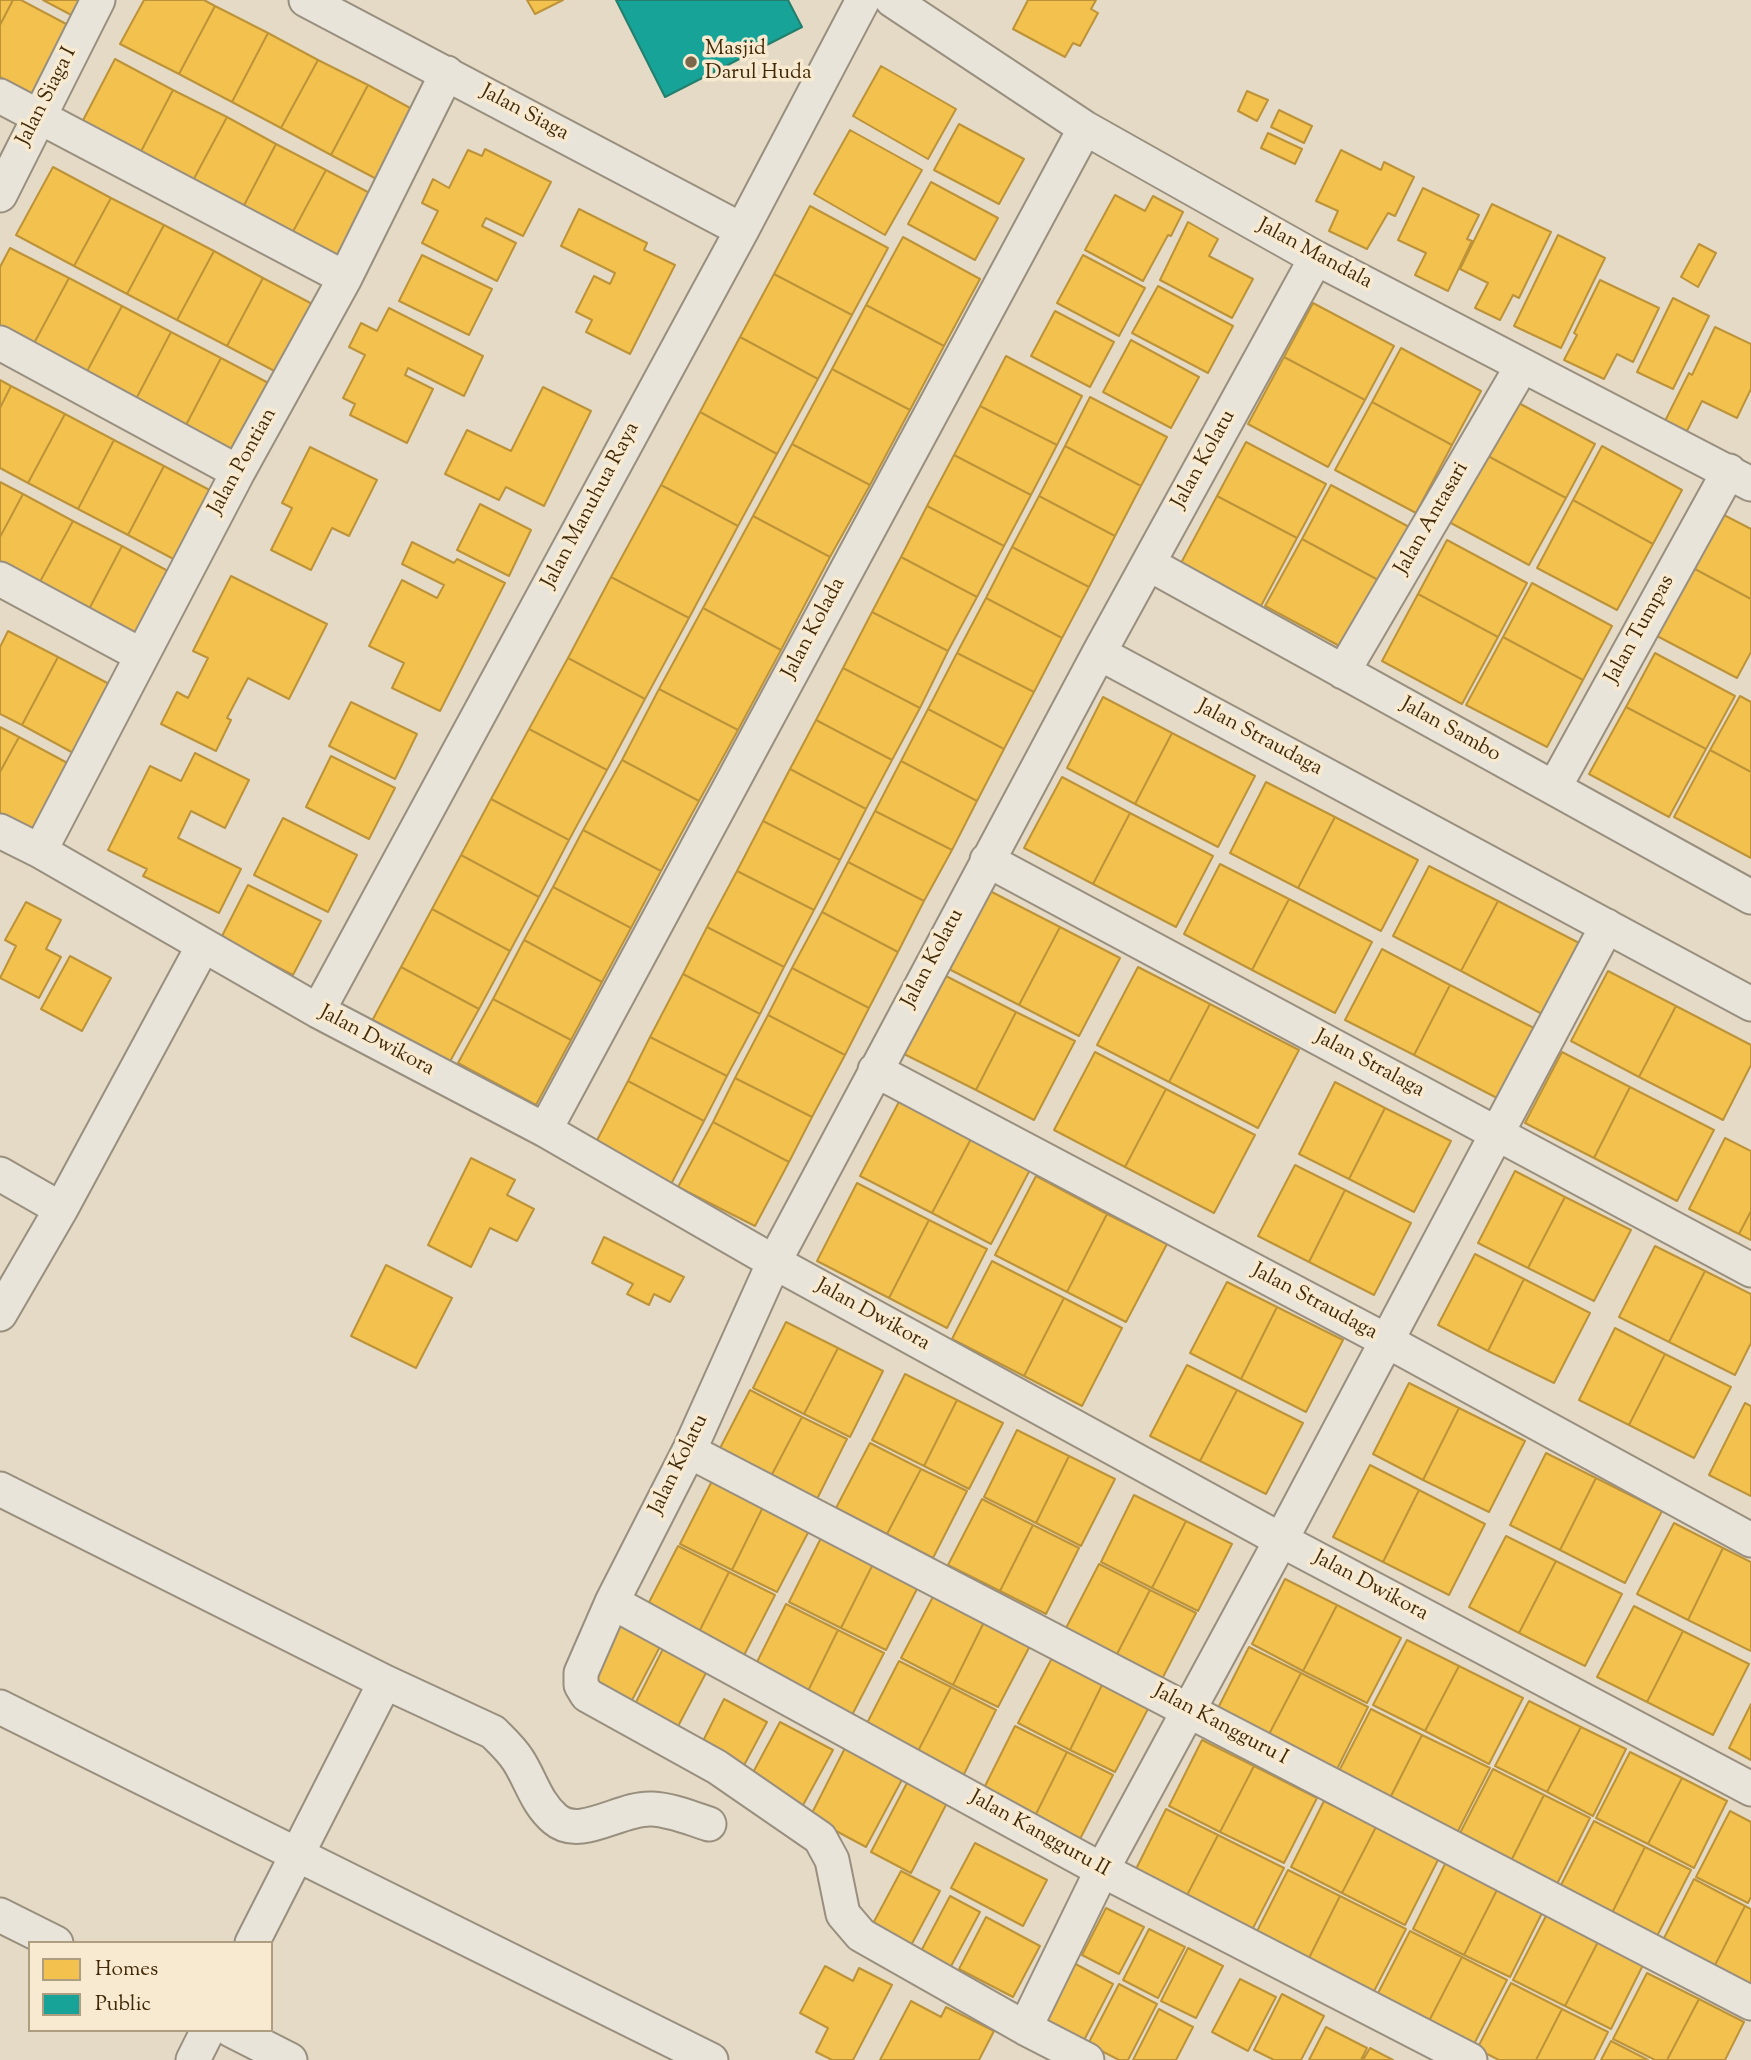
<!DOCTYPE html>
<style>
body{margin:0}
#map{position:relative;width:1751px;height:2060px;overflow:hidden;background:#e5dac5;font-family:"Sorts Mill Goudy",serif}
canvas{display:block}
.legend{position:absolute;left:28px;top:1941px;width:245px;height:91px;box-sizing:border-box;background:#f7ead0;border:2px solid #af9d80;margin:0;padding:9px 12px;list-style:none;font-size:21px;color:#422907}
.legend li{display:flex;align-items:center;gap:14px;height:35px}
.legend b{width:35px;border:2px solid #af9d80}
</style>
<div id="map">
<canvas width="1751" height="2060"></canvas>
<ul class="legend">
<li><b style="height:19px;background:#f2c14e"></b>Homes</li>
<li><b style="height:19px;background:#17a398"></b>Public</li>
</ul>
</div>
<script>
const g = document.querySelector('canvas').getContext('2d');
g.lineJoin = 'round';
function fill(path, color) {
  g.fillStyle = color;
  g.fill(path, 'evenodd');
}
function strokePath(path, color, width, dash) {
  g.strokeStyle = color;
  g.lineWidth = width;
  g.lineCap = dash ? 'butt' : 'round';
  g.setLineDash(dash || []);
  g.stroke(path);
}
function label(font, color, halo, rows, align = 'center') {
  g.font = font + ' "Sorts Mill Goudy",serif';
  g.lineWidth = 7;
  g.setLineDash([]);
  g.textBaseline = 'middle';
  g.strokeStyle = halo;
  g.fillStyle = color;
  for (const [text, x, y, turn = 0] of rows) {
    g.save();
    g.translate(x, y);
    g.rotate((+turn || 0) * Math.PI / 180);
    g.textAlign = isNaN(turn) ? turn : align;
    if (halo) g.strokeText(text, 0, 0);
    g.fillText(text, 0, 0);
    g.restore();
  }
}
const homes = new Path2D(`
 M0,0H13L0,25Z
 M13,0H21L70,26L33,94L0,77V25Z
 M43,0H86L77,18Z
 M144,0H204L215,6L179,74L120,44Z
 M527,0H563L535,14Z
 M1028,0H1096L1091,9L1098,13L1080,46L1073,43L1065,57L1013,29Z
 M215,6L268,33L232,102L179,74Z
 M268,33L318,60L281,128L232,102Z
 M115,59L173,90L137,159L79,128Z
 M318,60L368,85L331,155L281,128Z
 M881,66L956,109L928,159L853,116Z
 M368,85L423,115L386,184L331,155Z
 M173,90L227,117L190,186L137,159Z
 M1247,91L1268,100L1257,121L1238,111Z
 M1279,110L1312,126L1304,143L1271,127Z
 M227,117L276,144L240,213L190,186Z
 M959,124L1024,159L999,204L934,170Z
 M850,130L922,170L885,235L814,194Z
 M1268,133L1302,149L1295,164L1261,148Z
 M276,144L326,170L289,239L240,213Z
 M485,149L551,182L523,236L486,218L482,226L516,243L497,281L422,243L438,211L422,203L433,179L449,188L468,150L482,156Z
 M1341,150L1381,170L1384,162L1414,177L1395,216L1388,213L1367,249L1329,231L1338,211L1316,201Z
 M53,167L111,198L74,266L16,235Z
 M326,170L381,199L345,268L289,239Z
 M931,182L998,218L975,260L908,224Z
 M1423,188L1479,215L1467,239L1472,241L1448,291L1415,275L1426,253L1398,240Z
 M1115,195L1145,211L1153,196L1183,212L1171,236L1168,235L1143,281L1085,250Z
 M111,198L164,225L127,294L74,266Z
 M1492,204L1551,232L1519,298L1513,295L1500,320L1475,308L1488,283L1460,269Z
 M810,206L888,248L852,315L774,274Z
 M579,209L647,243L644,250L675,265L630,354L586,332L592,320L576,312L594,276L610,284L615,273L561,246Z
 M1188,222L1218,239L1209,256L1253,279L1232,318L1160,280Z
 M164,225L214,251L177,320L127,294Z
 M1558,235L1605,258L1561,348L1514,326Z
 M903,237L980,279L944,346L866,305Z
 M1699,244L1716,253L1698,287L1681,277Z
 M10,248L69,278L32,347L0,330V267Z
 M214,251L263,278L227,346L177,320Z
 M422,255L492,289L469,335L399,301Z
 M1083,255L1145,288L1119,336L1057,303Z
 M774,274L852,315L818,379L740,337Z
 M69,278L122,306L85,375L32,347Z
 M263,278L318,307L282,375L227,346Z
 M1600,280L1659,308L1633,362L1617,354L1604,379L1564,360L1577,335L1574,333Z
 M1158,286L1233,326L1208,373L1132,333Z
 M1673,298L1709,316L1673,389L1637,372Z
 M1313,303L1394,346L1365,400L1284,357Z
 M866,305L944,346L910,410L832,369Z
 M122,306L171,332L135,401L85,375Z
 M389,308L483,356L464,396L408,368L405,375L433,389L407,443L350,415L355,404L343,398L365,355L349,347L361,323L377,331Z
 M1055,311L1114,342L1090,387L1031,356Z
 M1715,327L1751,344V389L1737,418L1702,401L1687,431L1665,421L1689,373L1692,375Z
 M171,332L221,358L185,427L135,401Z
 M740,337L818,379L777,454L700,412Z
 M1131,340L1199,377L1171,428L1103,392Z
 M1401,348L1481,391L1452,445L1372,402Z
 M1006,356L1082,396L1057,445L980,406Z
 M1284,357L1365,400L1328,467L1248,424Z
 M221,358L276,387L239,456L185,427Z
 M832,369L910,410L870,485L792,444Z
 M0,380L11,386L0,408Z
 M11,386L65,414L28,483L0,468V408Z
 M543,387L591,411L544,506L506,487L499,500L445,474L467,430L511,451Z
 M1090,397L1167,437L1141,486L1065,446Z
 M1515,401L1595,444L1566,498L1486,455Z
 M1372,402L1452,445L1416,513L1335,470Z
 M980,406L1057,445L1031,495L954,455Z
 M700,412L777,454L738,526L661,485Z
 M65,414L114,440L78,509L28,483Z
 M114,440L164,466L128,535L78,509Z
 M1246,442L1326,484L1297,538L1217,496Z
 M792,444L870,485L830,557L753,516Z
 M1065,446L1141,486L1115,536L1039,496Z
 M1602,446L1682,490L1653,544L1573,500Z
 M310,447L377,480L349,536L332,528L311,570L271,550L292,508L282,503Z
 M954,455L1031,495L1004,546L927,506Z
 M1486,455L1566,498L1529,565L1449,522Z
 M164,466L219,495L183,564L128,535Z
 M0,482L23,494L0,537Z
 M661,485L738,526L689,618L611,577Z
 M1331,485L1411,528L1382,582L1302,539Z
 M23,494L73,521L36,589L0,570V537Z
 M1039,496L1115,536L1089,587L1012,547Z
 M1217,496L1297,538L1261,606L1181,563Z
 M1573,500L1653,544L1617,610L1537,568Z
 M480,504L531,530L509,576L457,550Z
 M927,506L1004,546L977,597L901,557Z
 M1722,514L1751,529V599L1693,568Z
 M753,516L830,557L781,650L703,608Z
 M73,521L122,546L86,615L36,589Z
 M1302,539L1382,582L1345,649L1265,606Z
 M1447,540L1527,583L1498,637L1418,594Z
 M412,542L454,563L457,559L505,583L440,711L392,688L404,663L369,646L402,580L437,598L444,585L402,564Z
 M122,546L177,576L141,644L86,615Z
 M1012,547L1089,587L1062,638L986,598Z
 M901,557L977,597L948,651L872,612Z
 M1693,568L1751,599V652L1737,678L1657,636Z
 M231,576L327,624L289,699L248,678L227,718L231,720L216,751L161,724L177,692L188,698L208,658L193,651Z
 M611,577L689,618L645,699L568,658Z
 M1532,583L1612,626L1583,680L1503,637Z
 M1418,594L1498,637L1462,704L1382,661Z
 M986,598L1062,638L1034,692L957,653Z
 M703,608L781,650L738,730L659,689Z
 M872,612L948,651L920,708L843,668Z
 M8,631L58,657L22,725L0,714V647Z
 M1503,637L1583,680L1547,747L1466,705Z
 M957,653L1034,692L1004,749L928,709Z
 M1655,653L1735,696L1706,749L1626,707Z
 M58,657L113,686L77,755L22,725Z
 M568,658L645,699L607,770L529,729Z
 M843,668L920,708L892,760L816,720Z
 M659,689L738,730L699,801L622,760Z
 M1740,696L1751,702V772L1710,750Z
 M1103,697L1172,733L1135,804L1067,768Z
 M351,702L417,734L395,779L329,746Z
 M1626,707L1706,749L1669,817L1589,774Z
 M928,709L1004,749L977,801L901,761Z
 M816,720L892,760L866,809L790,769Z
 M0,727L19,737L0,772Z
 M529,729L607,770L569,840L491,799Z
 M1172,733L1255,776L1218,847L1135,804Z
 M19,737L73,766L37,835L0,815V772Z
 M1710,750L1751,772V858L1674,817Z
 M195,753L249,780L225,828L191,811L178,838L241,869L219,913L143,876L147,869L108,850L150,766L181,781Z
 M331,756L395,788L369,839L306,807Z
 M622,760L699,801L661,871L583,830Z
 M901,761L977,801L952,850L875,811Z
 M790,769L866,809L840,860L763,821Z
 M1062,777L1130,813L1093,884L1024,848Z
 M1266,782L1335,817L1298,888L1230,853Z
 M491,799L569,840L539,897L461,855Z
 M875,811L952,850L924,901L848,862Z
 M1130,813L1213,856L1176,927L1093,884Z
 M1335,817L1418,860L1381,931L1298,888Z
 M283,818L357,855L328,912L254,875Z
 M763,821L840,860L814,910L737,871Z
 M583,830L661,871L631,928L553,887Z
 M461,855L539,897L510,951L432,909Z
 M848,862L924,901L898,952L822,912Z
 M1220,864L1289,899L1252,970L1184,934Z
 M1429,866L1498,901L1461,971L1393,936Z
 M737,871L814,910L784,967L707,927Z
 M248,885L321,921L293,975L221,938Z
 M553,887L631,928L602,982L524,940Z
 M988,890L1060,927L1019,1005L947,968Z
 M1289,899L1372,942L1335,1013L1252,970Z
 M1498,901L1581,944L1544,1015L1461,971Z
 M26,902L61,920L46,949L61,957L39,998L0,978L16,946L5,940Z
 M432,909L510,951L479,1009L401,967Z
 M822,912L898,952L869,1008L792,968Z
 M707,927L784,967L760,1014L683,974Z
 M1060,927L1120,958L1079,1036L1019,1005Z
 M524,940L602,982L571,1040L493,999Z
 M1382,949L1450,985L1414,1055L1345,1020Z
 M70,956L111,978L82,1031L41,1009Z
 M401,967L479,1009L443,1074L366,1032Z
 M1138,967L1210,1004L1169,1082L1097,1045Z
 M792,968L869,1008L845,1055L768,1015Z
 M1608,971L1676,1006L1639,1077L1571,1041Z
 M683,974L760,1014L727,1076L650,1037Z
 M944,975L1016,1012L976,1090L904,1054Z
 M1450,985L1534,1028L1497,1098L1414,1055Z
 M493,999L571,1040L536,1105L458,1063Z
 M1210,1004L1299,1050L1258,1128L1169,1082Z
 M1676,1006L1751,1045V1065L1723,1120L1639,1077Z
 M1016,1012L1075,1041L1034,1120L976,1090Z
 M768,1015L845,1055L812,1117L735,1078Z
 M650,1037L727,1076L704,1121L628,1081Z
 M1095,1052L1166,1089L1125,1167L1054,1130Z
 M1562,1052L1630,1087L1594,1158L1525,1123Z
 M735,1078L812,1117L789,1162L713,1122Z
 M628,1081L704,1121L670,1186L594,1146Z
 M1335,1082L1385,1108L1349,1179L1299,1154Z
 M1630,1087L1714,1130L1677,1201L1594,1158Z
 M1166,1089L1255,1135L1214,1213L1125,1167Z
 M901,1098L973,1135L932,1213L860,1176Z
 M1385,1108L1451,1141L1414,1212L1349,1179Z
 M713,1122L789,1162L755,1226L678,1187Z
 M973,1135L1032,1166L991,1244L932,1213Z
 M1725,1138L1751,1151V1211L1739,1234L1689,1209Z
 M471,1158L515,1180L507,1195L534,1209L517,1241L490,1228L471,1267L428,1245Z
 M1295,1165L1345,1190L1309,1262L1258,1236Z
 M1515,1171L1565,1197L1528,1268L1478,1243Z
 M1036,1176L1107,1214L1067,1292L995,1255Z
 M857,1183L929,1220L889,1298L817,1261Z
 M1345,1190L1411,1223L1374,1295L1309,1262Z
 M1565,1197L1631,1230L1594,1301L1528,1268Z
 M1751,1211V1240L1739,1234Z
 M1107,1214L1167,1244L1126,1322L1067,1292Z
 M929,1220L987,1249L947,1328L889,1298Z
 M604,1237L684,1277L670,1302L654,1294L649,1305L627,1294L633,1284L592,1263Z
 M1655,1246L1705,1271L1669,1342L1619,1317Z
 M1475,1254L1524,1279L1488,1351L1438,1325Z
 M992,1261L1064,1298L1024,1376L952,1339Z
 M386,1265L452,1298L416,1368L351,1336Z
 M1705,1271L1751,1294V1343L1735,1375L1669,1342Z
 M1524,1279L1590,1313L1554,1383L1488,1351Z
 M1227,1282L1277,1307L1241,1379L1190,1353Z
 M1064,1298L1122,1328L1082,1406L1024,1376Z
 M1277,1307L1343,1340L1306,1412L1241,1379Z
 M786,1322L838,1348L804,1414L753,1388Z
 M1615,1328L1665,1354L1629,1425L1579,1400Z
 M838,1348L883,1371L850,1437L804,1414Z
 M1665,1354L1731,1387L1694,1458L1629,1425Z
 M1187,1365L1237,1390L1200,1461L1150,1436Z
 M905,1374L957,1400L924,1466L872,1440Z
 M1409,1383L1459,1408L1423,1480L1373,1454Z
 M750,1390L802,1417L768,1482L716,1456Z
 M1237,1390L1303,1423L1266,1494L1200,1461Z
 M957,1400L1003,1423L969,1489L924,1466Z
 M1745,1403L1751,1406V1496L1709,1475Z
 M1459,1408L1525,1441L1489,1512L1423,1480Z
 M802,1417L847,1439L814,1505L768,1482Z
 M1017,1430L1069,1456L1036,1523L984,1497Z
 M870,1443L921,1469L887,1534L836,1508Z
 M1546,1453L1596,1478L1560,1550L1510,1525Z
 M1069,1456L1115,1479L1081,1546L1036,1523Z
 M1370,1465L1419,1490L1383,1562L1333,1537Z
 M921,1469L967,1491L933,1558L887,1534Z
 M714,1477L765,1503L732,1570L680,1544Z
 M1596,1478L1662,1511L1625,1583L1560,1550Z
 M1419,1490L1485,1524L1449,1595L1383,1562Z
 M1134,1495L1186,1521L1152,1588L1101,1562Z
 M982,1499L1033,1525L1000,1591L948,1565Z
 M765,1503L811,1527L777,1592L732,1570Z
 M1186,1521L1232,1544L1198,1611L1152,1588Z
 M1674,1523L1723,1548L1688,1620L1637,1594Z
 M1033,1525L1079,1548L1046,1614L1000,1591Z
 M822,1536L874,1562L841,1628L789,1602Z
 M1506,1536L1556,1561L1519,1633L1469,1607Z
 M678,1546L729,1572L696,1638L644,1612Z
 M1723,1548L1751,1562V1651L1688,1620Z
 M1556,1561L1622,1594L1585,1666L1519,1633Z
 M874,1562L919,1585L886,1650L841,1628Z
 M1099,1564L1150,1590L1116,1656L1065,1630Z
 M729,1572L775,1595L741,1661L696,1638Z
 M1285,1579L1337,1605L1303,1671L1252,1644Z
 M1150,1590L1196,1613L1162,1679L1116,1656Z
 M935,1593L986,1618L953,1685L901,1658Z
 M786,1604L838,1630L805,1697L753,1670Z
 M1337,1605L1401,1638L1367,1703L1303,1671Z
 M1634,1606L1683,1631L1647,1702L1597,1677Z
 M623,1615L665,1637L630,1704L588,1683Z
 M986,1618L1032,1642L998,1707L953,1685Z
 M838,1630L884,1653L850,1719L805,1697Z
 M1683,1631L1749,1664L1713,1735L1647,1702Z
 M1407,1640L1459,1666L1425,1731L1373,1705Z
 M1249,1647L1301,1673L1267,1738L1216,1712Z
 M663,1649L707,1671L675,1732L632,1710Z
 M1052,1658L1103,1683L1070,1750L1018,1723Z
 M899,1661L951,1687L917,1753L865,1727Z
 M1459,1666L1523,1698L1489,1764L1425,1731Z
 M1301,1673L1368,1707L1335,1773L1267,1738Z
 M1103,1683L1149,1707L1115,1772L1070,1750Z
 M951,1687L996,1710L963,1776L917,1753Z
 M724,1699L767,1722L741,1771L699,1749Z
 M1529,1701L1581,1727L1547,1792L1495,1766Z
 M1751,1704V1760L1729,1748Z
 M1371,1709L1422,1735L1389,1800L1338,1773Z
 M780,1722L833,1750L802,1807L749,1780Z
 M1015,1726L1067,1752L1034,1818L982,1792Z
 M1581,1727L1626,1749L1593,1816L1547,1792Z
 M1422,1735L1490,1768L1457,1833L1389,1800Z
 M1202,1740L1254,1766L1220,1832L1169,1806Z
 M846,1746L904,1776L866,1847L810,1817Z
 M1067,1752L1113,1775L1079,1841L1034,1818Z
 M1630,1752L1682,1778L1648,1844L1596,1818Z
 M1254,1766L1317,1798L1284,1863L1220,1832Z
 M1493,1769L1544,1795L1511,1861L1459,1835Z
 M1682,1778L1727,1801L1694,1868L1648,1844Z
 M908,1781L948,1801L911,1873L871,1852Z
 M1544,1795L1590,1818L1557,1884L1511,1861Z
 M1324,1801L1376,1827L1342,1893L1291,1867Z
 M1166,1809L1218,1835L1184,1901L1133,1875Z
 M1730,1811L1751,1822V1897L1748,1903L1696,1877Z
 M1594,1821L1645,1847L1612,1913L1560,1887Z
 M1376,1827L1439,1858L1405,1925L1342,1893Z
 M1218,1835L1284,1868L1250,1934L1184,1901Z
 M975,1843L1047,1880L1023,1926L951,1888Z
 M1645,1847L1691,1870L1657,1936L1612,1913Z
 M1446,1862L1498,1888L1464,1955L1413,1929Z
 M1288,1870L1340,1896L1307,1962L1255,1935Z
 M901,1871L940,1891L908,1951L869,1931Z
 M1694,1879L1745,1906L1712,1971L1660,1946Z
 M1498,1888L1543,1911L1510,1977L1464,1955Z
 M950,1896L980,1912L949,1970L919,1955Z
 M1340,1896L1406,1929L1372,1995L1307,1962Z
 M1745,1906L1751,1909V1991L1712,1971Z
 M1106,1908L1144,1927L1119,1974L1082,1955Z
 M1547,1914L1599,1940L1565,2006L1513,1980Z
 M986,1917L1040,1946L1013,1997L959,1969Z
 M1149,1929L1185,1947L1158,1998L1123,1980Z
 M1410,1931L1462,1957L1428,2023L1376,1997Z
 M1599,1940L1644,1963L1611,2029L1565,2006Z
 M1188,1948L1223,1966L1196,2018L1161,2001Z
 M1462,1957L1507,1980L1473,2046L1428,2023Z
 M1070,1961L1113,1984L1080,2048L1036,2026Z
 M825,1966L853,1981L859,1968L892,1985L853,2060H832L816,2052L828,2028L800,2013Z
 M1647,1973L1699,1999L1667,2060H1655L1613,2039Z
 M1240,1979L1276,1997L1248,2051L1212,2032Z
 M1511,1983L1562,2009L1536,2060H1499L1477,2049Z
 M1119,1984L1157,2004L1128,2060H1119L1088,2044Z
 M1282,1994L1324,2016L1301,2060H1274L1254,2050Z
 M1699,1999L1744,2022L1725,2060H1667Z
 M911,2001L941,2017L946,2007L994,2031L979,2060H880Z
 M1159,2009L1193,2027L1176,2060H1133Z
 M1562,2009L1608,2032L1594,2060H1536Z
 M1326,2027L1367,2048L1361,2060H1309Z
 M1611,2041L1648,2060H1601Z
 M1370,2048L1393,2060H1363Z`);
fill(homes, '#f2c14e');
strokePath(homes, '#bd9339', 2);
const public = new Path2D(`
 M616,0H788L802,27L665,97Z`);
fill(public, '#17a398');
strokePath(public, '#247e6c', 2);
const street = new Path2D(`
 M306,0L742,230
 M892,0L1085,128L1316,258L1751,484
 M0,96L345,278
 M0,195L98,0
 M0,343L238,472
 M1149,564L1751,897
 M0,579L141,655
 M1099,653L1751,1004
 M1343,672L1522,366
 M1554,788L1729,471
 M0,831L40,851L318,1011L545,1130L774,1262L1281,1540L1751,1789
 M40,851L238,472L345,278L447,73
 M987,860L1751,1270
 M318,1011L742,230L863,0
 M875,1070L1387,1341L1751,1540
 M545,1130L1085,128
 M0,1174L61,1209
 M0,1314L61,1209L203,946
 M689,1451L1751,2003
 M0,1489L385,1682L493,1732C502,1741 511,1749 518,1760C531,1780 536,1803 555,1819C580,1841 621,1807 652,1809C672,1810 690,1818 709,1824
 M612,1602L1102,1870L1470,2060
 M0,1707L711,2060
 M0,1915L56,1943
 M252,1943L385,1682
 M1025,2028L1102,1870L1281,1540L1607,926
 M231,2030L290,2060
 M193,2060L208,2030
 M1087,2060L1025,2028L861,1935L843,1914L832,1860L820,1838L717,1767L587,1695L581,1685V1673L612,1602L689,1451L774,1262L1099,653L1316,258`);
strokePath(street, '#998f7f', 37);
strokePath(street, '#e9e4d9', 33);
for (const [x, y, r, color] of [
 [691,62,7,"#7b674a"]
]) {
  const dot = new Path2D();
  dot.arc(x, y, r, 0, 2 * Math.PI);
  g.fillStyle = color;
  g.fill(dot);
  strokePath(dot, '#f7ead0', 2.5);
}
label('21px', '#422907', '#f7ead0', [
 ["Masjid",705,50],
 ["Darul Huda",705,74]
], 'left');
label('21px', '#422907', '#f7ead0', [
 ["Jalan Siaga I",48,97,-63],
 ["Jalan Siaga",524,114,28],
 ["Jalan Mandala",1314,255,28],
 ["Jalan Kolatu",1205,460,-61],
 ["Jalan Pontian",244,462,-61],
 ["Jalan Manuhua Raya",592,506,-62],
 ["Jalan Antasari",1433,519,-60],
 ["Jalan Kolada",815,629,-62],
 ["Jalan Tumpas",1641,630,-61],
 ["Jalan Sambo",1450,731,29],
 ["Jalan Straudaga",1259,739,28],
 ["Jalan Kolatu",934,959,-62],
 ["Jalan Dwikora",376,1042,28],
 ["Jalan Stralaga",1369,1065,28],
 ["Jalan Straudaga",1314,1303,28],
 ["Jalan Dwikora",872,1316,29],
 ["Jalan Kolatu",680,1465,-64],
 ["Jalan Dwikora",1370,1587,28],
 ["Jalan Kangguru I",1220,1726,28],
 ["Jalan Kangguru II",1039,1835,29]
]);
</script>
